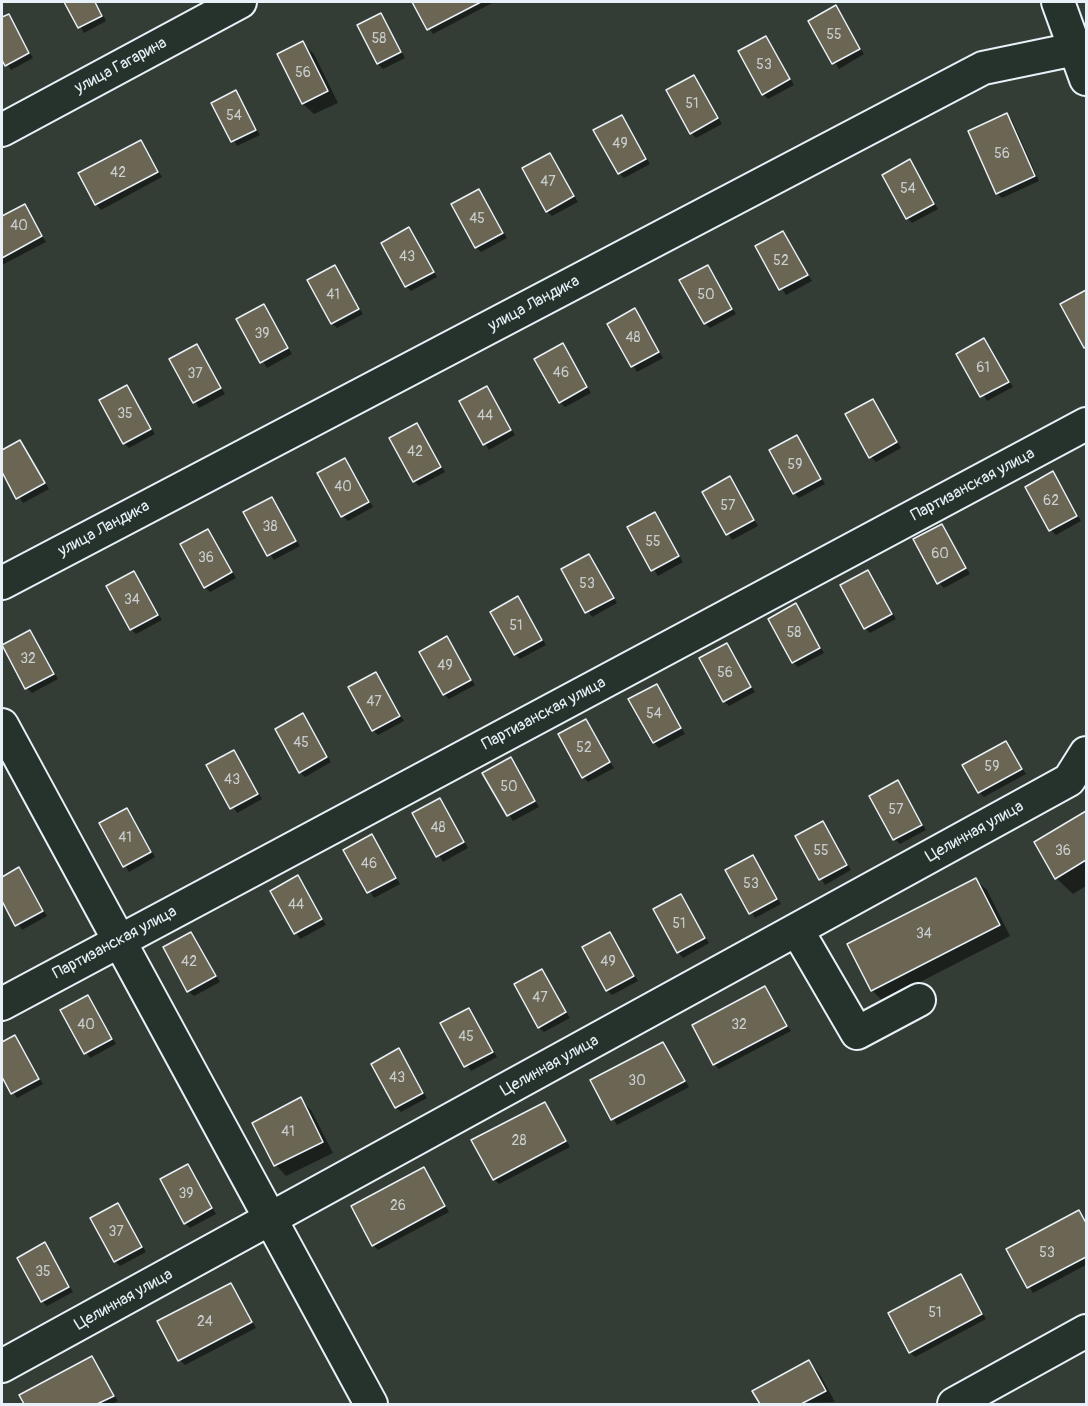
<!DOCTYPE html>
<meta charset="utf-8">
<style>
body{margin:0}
#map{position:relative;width:1088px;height:1406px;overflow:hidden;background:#343d35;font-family:Pangolin,sans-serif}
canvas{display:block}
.frame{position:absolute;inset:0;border:3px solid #e8f1f8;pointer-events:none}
</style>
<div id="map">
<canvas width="1088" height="1406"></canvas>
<div class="frame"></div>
</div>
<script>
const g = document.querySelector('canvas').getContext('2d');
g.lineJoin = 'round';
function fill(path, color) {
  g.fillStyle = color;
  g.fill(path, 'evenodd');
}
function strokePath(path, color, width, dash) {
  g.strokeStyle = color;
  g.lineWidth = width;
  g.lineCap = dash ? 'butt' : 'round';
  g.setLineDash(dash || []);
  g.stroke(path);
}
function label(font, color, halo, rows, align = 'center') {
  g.font = font + ' Pangolin,sans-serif';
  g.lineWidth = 5;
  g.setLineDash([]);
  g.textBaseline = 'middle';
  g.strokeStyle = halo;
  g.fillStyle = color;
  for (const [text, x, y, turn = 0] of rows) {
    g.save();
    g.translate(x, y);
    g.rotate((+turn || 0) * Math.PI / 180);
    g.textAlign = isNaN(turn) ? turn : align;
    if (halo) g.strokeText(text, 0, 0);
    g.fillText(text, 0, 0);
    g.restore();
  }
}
fill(new Path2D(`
 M66,2H96L106,21L84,33Z
 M413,2H494L433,34Z
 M836,7L864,54L839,69L810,21Z
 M381,14L405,58L383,69L378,64Z
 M9,15L33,58L11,70L2,56V19Z
 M766,37L794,85L768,99L763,94Z
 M303,43L314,54L338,103L314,114L303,104L279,55Z
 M694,77L722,124L696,138L691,133Z
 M236,92L260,135L237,146L213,103Z
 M1007,115L1012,120L1039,181L1002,198L997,193Z
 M622,117L650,164L624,178L619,173Z
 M141,141L162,177L101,210L96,204Z
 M550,155L578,202L552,216L547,211Z
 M910,161L938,209L912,223L907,218Z
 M479,191L507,238L481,252L476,247Z
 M24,206L46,242L2,265V218Z
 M409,229L437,277L411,291L406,286Z
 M783,233L812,281L786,295L757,247Z
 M334,267L363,314L337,328L332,323Z
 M707,267L736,314L710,328L705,323Z
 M1086,292V349L1062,305Z
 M264,306L292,354L267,368L238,320Z
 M635,310L663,358L637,372L609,324Z
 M984,340L1013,387L987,401L958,354Z
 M562,345L591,393L565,407L560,402Z
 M197,346L225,394L199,408L171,360Z
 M127,386L155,434L129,448L124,443Z
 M487,388L515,435L489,450L461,402Z
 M873,400L901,448L876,462L871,457Z
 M417,425L445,472L419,486L414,481Z
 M796,437L825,484L799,498L794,493Z
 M20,441L49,489L23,503L2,469V452Z
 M345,459L373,507L348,521L343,516Z
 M1053,473L1081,521L1056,535L1051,530Z
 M730,478L758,526L732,540L704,492Z
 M271,499L300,546L274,560L245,513Z
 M655,514L683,562L658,576L629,528Z
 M941,526L970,574L944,588L939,583Z
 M208,531L236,578L210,592L205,587Z
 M589,556L617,603L592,617L563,570Z
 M133,572L162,620L136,634L131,629Z
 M867,572L896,619L870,633L865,628Z
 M517,598L546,645L520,659L515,654Z
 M795,605L824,653L798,667L793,662Z
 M29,631L58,679L32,693L27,688Z
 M446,638L475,685L449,699L444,694Z
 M726,645L755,692L729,706L724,701Z
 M375,674L404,721L378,735L373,730Z
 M656,686L685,734L659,748L654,743Z
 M303,715L331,762L305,777L300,772Z
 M586,721L614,768L588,782L583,777Z
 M1006,743L1026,774L984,797L979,792Z
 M234,752L262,799L237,813L208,766Z
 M510,759L539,807L513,821L484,773Z
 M897,782L926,830L900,844L895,839Z
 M440,800L468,848L443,862L414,814Z
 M127,810L155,857L129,872L101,824Z
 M1086,813V886L1073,894L1056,878L1036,843Z
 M823,823L851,870L825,885L797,837Z
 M371,836L400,884L374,898L345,850Z
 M753,857L781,904L755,918L727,871Z
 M19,869L47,916L22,930L2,898V878Z
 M298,877L326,925L300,939L272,891Z
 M976,880L987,890L1010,936L883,1001L872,990Z
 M681,896L709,943L683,958L678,952Z
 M191,934L220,982L194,996L188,991Z
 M610,934L638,981L612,995L607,990Z
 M541,971L570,1018L544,1032L539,1027Z
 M765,988L791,1031L719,1069L714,1064Z
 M88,997L116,1044L90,1058L62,1011Z
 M468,1010L497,1057L471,1071L442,1024Z
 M15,1037L43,1084L17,1098L2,1073V1044Z
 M663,1043L689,1087L617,1125L592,1081Z
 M399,1050L427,1098L401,1112L396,1107Z
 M300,1099L311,1110L333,1153L286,1176L276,1165L254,1123Z
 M545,1103L570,1147L499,1184L494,1179Z
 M188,1166L216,1214L190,1228L185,1223Z
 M424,1169L449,1212L378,1250L373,1245Z
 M118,1205L146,1252L120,1266L115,1261Z
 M1079,1212L1086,1221V1265L1033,1293L1008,1249Z
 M45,1244L73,1292L47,1306L42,1301Z
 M961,1276L986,1319L915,1357L910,1352Z
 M231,1284L256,1328L185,1365L180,1360Z
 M92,1358L118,1401L111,1404H26L21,1395Z
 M808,1362L819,1373L835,1402L761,1404L754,1392Z`), '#0007');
const building = new Path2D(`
 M64,2H95L102,16L78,28Z
 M412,2H481L427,30Z
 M836,5L860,49L832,64L808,21Z
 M381,13L401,52L377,64L357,25Z
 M9,14L29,53L5,66L2,60V17Z
 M766,36L790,79L762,95L738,51Z
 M303,41L328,91L302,104L277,54Z
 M694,75L718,118L690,134L666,90Z
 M236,90L256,130L231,142L211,103Z
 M1007,113L1035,176L996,194L968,131Z
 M622,115L646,159L618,174L593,130Z
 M141,140L158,172L95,205L78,173Z
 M550,153L574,196L546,212L522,168Z
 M910,159L934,204L906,219L882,175Z
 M479,189L503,233L475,248L451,204Z
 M25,204L42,236L2,258V216Z
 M409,227L434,272L405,287L381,243Z
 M783,231L808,275L779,290L755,246Z
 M335,265L359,309L331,324L307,280Z
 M708,265L732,309L704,324L679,280Z
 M1086,290V347L1084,348L1060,304Z
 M264,304L288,348L260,363L236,319Z
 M635,308L659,352L631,367L607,324Z
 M984,338L1009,382L980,397L956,354Z
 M563,343L587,387L559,403L534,359Z
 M197,344L221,388L193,403L169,359Z
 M127,385L151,429L123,444L99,400Z
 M487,386L511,430L483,445L459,401Z
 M873,399L897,442L869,458L845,414Z
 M417,423L441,467L413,482L389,438Z
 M797,435L821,479L793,494L769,450Z
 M20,440L45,483L16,499L2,472V450Z
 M345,458L369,502L341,517L317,473Z
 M1053,471L1077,516L1049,531L1025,487Z
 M730,476L754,520L726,535L702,492Z
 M272,497L296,541L267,556L243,512Z
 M655,512L679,556L651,571L627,527Z
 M942,524L966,568L937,584L913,539Z
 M208,529L232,572L204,588L180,544Z
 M589,554L614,598L585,613L561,569Z
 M868,570L892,614L864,629L840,585Z
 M134,571L158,615L130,630L106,586Z
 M518,596L542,640L514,655L490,612Z
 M796,603L820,648L792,663L768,619Z
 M30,630L54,674L25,689L2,645Z
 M447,636L471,680L443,695L419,652Z
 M727,643L751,687L723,702L699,658Z
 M376,672L400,716L372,731L348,687Z
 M657,684L681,728L653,743L628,699Z
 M303,713L327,757L299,773L275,729Z
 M586,719L610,762L582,778L558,734Z
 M1006,741L1022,769L978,793L962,765Z
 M234,750L258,794L230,809L206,765Z
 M511,757L535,801L507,816L482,773Z
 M898,780L922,825L893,840L869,796Z
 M440,798L464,842L436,857L412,813Z
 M127,808L151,852L123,867L99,823Z
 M1086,811V860L1055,879L1034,842Z
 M823,821L847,865L819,880L795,836Z
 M372,834L396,878L367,893L343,850Z
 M753,855L777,899L749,914L725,870Z
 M19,867L43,911L15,926L2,901V877Z
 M298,875L322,919L294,934L270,891Z
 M976,878L1000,925L871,991L847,944Z
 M681,894L705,938L677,953L653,909Z
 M191,932L216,976L187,992L163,947Z
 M610,932L634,976L606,991L582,947Z
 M542,969L566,1012L538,1028L514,984Z
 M765,986L787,1026L713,1065L692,1025Z
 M88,995L112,1039L84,1054L60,1010Z
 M469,1008L493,1052L464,1067L440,1023Z
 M15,1035L39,1079L11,1094L2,1077V1042Z
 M663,1042L685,1081L611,1120L590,1080Z
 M399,1048L423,1093L395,1108L371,1064Z
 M301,1097L323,1142L274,1166L252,1123Z
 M545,1102L566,1141L493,1180L471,1140Z
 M188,1164L212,1208L184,1224L160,1179Z
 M424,1167L445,1206L372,1246L351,1206Z
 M118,1203L142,1247L114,1262L90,1218Z
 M1079,1210L1086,1223V1257L1027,1288L1006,1249Z
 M45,1242L69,1287L41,1302L17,1258Z
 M961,1274L982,1314L909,1353L888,1313Z
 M231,1283L252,1322L178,1361L157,1321Z
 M92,1356L114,1396L97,1404H24L19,1395Z
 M809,1360L826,1391L801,1404H760L752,1391Z`);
fill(building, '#6b6553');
strokePath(building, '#e8f1f8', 1.5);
const minor = new Path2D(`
 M1058,2L1086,79
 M2,130L240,2
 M2,583L983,68L1075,49
 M2,725L371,1404
 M797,930L857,1033L919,1000
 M2,1004L1086,424
 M2,1366L1069,780L1086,753
 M954,1404L1086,1331`);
strokePath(minor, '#e8f1f8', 36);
strokePath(minor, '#26332d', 32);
label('14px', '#c9cecf', null, [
 ["55",834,35],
 ["58",379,39],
 ["53",764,65],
 ["56",303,73],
 ["51",692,104],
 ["54",234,116],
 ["49",620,144],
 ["56",1002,154],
 ["42",118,173],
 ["47",548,182],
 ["54",908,189],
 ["45",477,219],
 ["40",19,226],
 ["43",407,257],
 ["52",781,261],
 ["41",333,295],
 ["50",706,295],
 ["39",262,334],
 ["48",633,338],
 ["61",983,368],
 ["46",561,373],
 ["37",195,374],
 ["35",125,414],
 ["44",485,416],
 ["42",415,452],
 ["59",795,465],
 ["40",343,487],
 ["62",1051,501],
 ["57",728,506],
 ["38",270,527],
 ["55",653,542],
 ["60",940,554],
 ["36",206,558],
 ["53",587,584],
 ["34",132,600],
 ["51",516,626],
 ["58",794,633],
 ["32",28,659],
 ["49",445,666],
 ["56",725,673],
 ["47",374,702],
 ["54",654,714],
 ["45",301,743],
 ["52",584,748],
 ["59",992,767],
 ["43",232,780],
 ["50",509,787],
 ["57",896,810],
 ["48",438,828],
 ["41",125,838],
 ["55",821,851],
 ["36",1063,851],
 ["46",369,864],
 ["53",751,884],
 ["44",296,905],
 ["51",679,924],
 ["34",924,934],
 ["42",189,962],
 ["49",608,962],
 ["47",540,998],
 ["40",86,1025],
 ["32",739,1025],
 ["45",466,1037],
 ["43",397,1078],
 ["30",637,1081],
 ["41",288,1132],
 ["28",519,1141],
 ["39",186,1194],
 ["26",398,1206],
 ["37",116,1232],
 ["53",1047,1253],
 ["35",43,1272],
 ["51",935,1313],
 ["24",205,1322]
]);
label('16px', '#e8f1f8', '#26332d', [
 ["улица Гагарина",121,66,-28],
 ["улица Ландика",534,304,-28],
 ["Партизанская улица",973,485,-28],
 ["улица Ландика",104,529,-28],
 ["Партизанская улица",544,714,-28],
 ["Целинная улица",975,832,-29],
 ["Партизанская улица",115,943,-28],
 ["Целинная улица",550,1066,-29],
 ["Целинная улица",124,1300,-29]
]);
</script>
